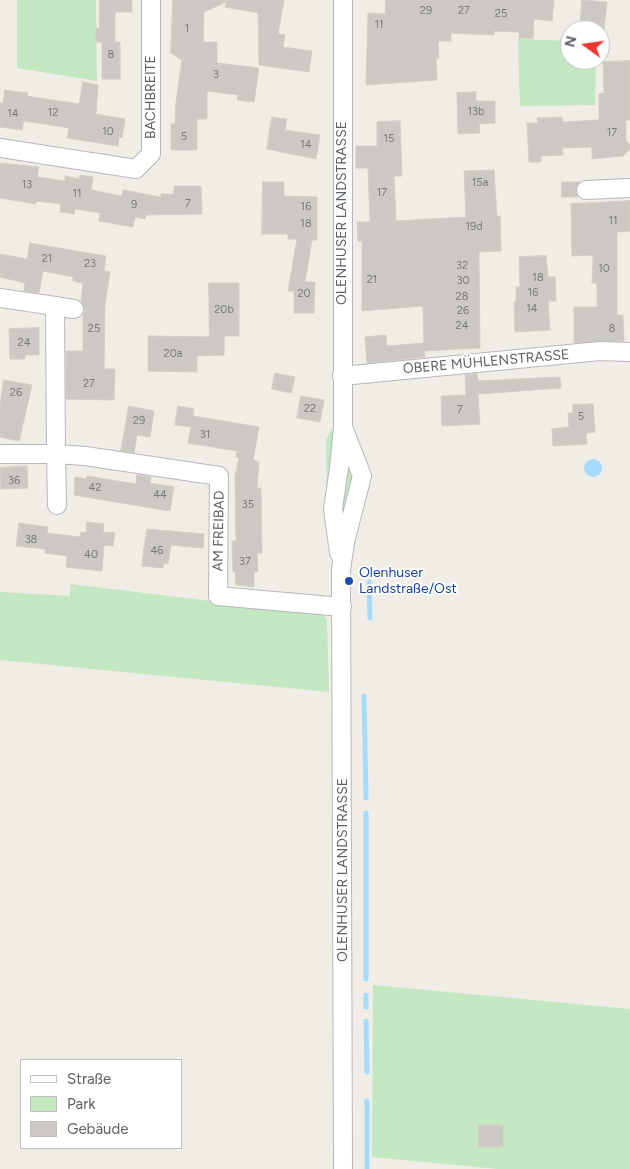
<!DOCTYPE html>
<meta charset="utf-8">
<style>
body{margin:0}
#map{position:relative;width:630px;height:1169px;overflow:hidden;background:#efede5;font-family:Figtree,sans-serif}
canvas{display:block}
.legend{position:absolute;left:20px;top:1059px;width:162px;height:90px;box-sizing:border-box;background:#fff;border:1px solid #bec0c2;margin:0;padding:6px 9px;list-style:none;font-size:15px;color:#5c6166}
.legend li{display:flex;align-items:center;gap:10px;height:25px}
.legend b{width:25px;border:1px solid #bec0c2}
.north{position:absolute;left:560px;top:20px;width:50px;height:50px;box-sizing:border-box;background:#fff;border:1px solid #bec0c2;border-radius:50%;rotate:284deg;font-size:14px;font-weight:700;line-height:20px;text-align:center;color:#5c6166}
.north::after{content:'';display:block;margin:auto;width:18px;height:22px;background:#ee342c;clip-path:polygon(50% 0,100% 100%,50% 72%,0 100%)}
</style>
<div id="map">
<canvas width="630" height="1169"></canvas>
<ul class="legend">
<li><b style="height:6px;background:#fff"></b>Straße</li>
<li><b style="height:14px;background:#c2e7c1"></b>Park</li>
<li><b style="height:14px;background:#ccc9c4"></b>Gebäude</li>
</ul>
<div class="north">N</div>
</div>
<script>
const g = document.querySelector('canvas').getContext('2d');
g.lineJoin = 'round';
function fill(path, color) {
  g.fillStyle = color;
  g.fill(path, 'evenodd');
}
function strokePath(path, color, width, dash) {
  g.strokeStyle = color;
  g.lineWidth = width;
  g.lineCap = dash ? 'butt' : 'round';
  g.setLineDash(dash || []);
  g.stroke(path);
}
function label(font, color, halo, rows, align = 'center') {
  g.font = font + ' Figtree,sans-serif';
  g.lineWidth = 4;
  g.setLineDash([]);
  g.textBaseline = 'middle';
  g.strokeStyle = halo;
  g.fillStyle = color;
  for (const [text, x, y, turn = 0] of rows) {
    g.save();
    g.translate(x, y);
    g.rotate((+turn || 0) * Math.PI / 180);
    g.textAlign = isNaN(turn) ? turn : align;
    if (halo) g.strokeText(text, 0, 0);
    g.fillText(text, 0, 0);
    g.restore();
  }
}
fill(new Path2D(`
 M17,0H96L97,81L17,68Z
 M518,39L570,41V60H596L595,105L520,106Z
 M332,429L336,430L327,506L326,440Z
 M343,458L354,470L344,527L337,514Z
 M71,584L210,601L320,611L327,620L329,692L0,660V592L70,596Z
 M373,985L630,1009V1169H498L372,1157Z`), '#c2e7c1');
fill(new Path2D(`
 M584 468a9 9 0 1 1 18 0a9 9 0 1 1-18 0Z`), '#a5dbff');
strokePath(new Path2D(`
 M369,582L370,618
 M364,696L366,798
 M366,813V979
 M366,1007V995
 M366,1021L367,1072
 M367,1101V1169`), '#a5dbff', 5);
const building = new Path2D(`
 M100,0H132V12H115V42H120V79H102V42H96V28L99,29Z
 M173,0H284L278,34L285,35L283,47L312,51L309,72L259,65L258,13L225,7L226,2L204,12L203,42H217V63L259,68L254,102L237,100L238,95L207,91V119H197V150H171V124H175L176,102L182,60L171,53Z
 M386,0H554L552,21L534,19L533,39L519,38V32L494,31V35L451,33V41H438L439,58H436L437,80L366,85L368,13L385,14Z
 M582,0L607,2L604,30H580Z
 M630,61V120H626V141L630,145V149L623,156L592,159V147L562,148L563,155L541,156V162H529L527,123H538L537,118L562,117L563,122L599,120V94L604,93L603,62Z
 M83,82L98,85L96,114L125,119L122,138L119,137L118,146L67,138L69,128L24,121L22,130L0,127V103H3L5,90L28,93L27,96L79,104Z
 M476,92V101H495V123L479,124L480,133L458,134L457,93Z
 M272,117L287,119L285,130L320,135L316,159L267,149Z
 M400,121L402,176H394L396,221L466,217L464,171L494,170L497,216H500L501,251L479,252L480,348L424,351L425,357L367,363L365,337L386,335L387,346L424,343L423,306L362,311V241H358L357,222H370L368,168H356V146H377V122Z
 M0,163L39,167L37,177L65,181V176L79,179L80,175L93,177L91,190L122,196L123,190L161,197V194H174V186H201L202,214L146,215L145,219L135,217L133,227L99,221L100,213L75,209L74,214L60,212L61,204L36,201V204L0,198Z
 M263,182H284V196L317,197V240H312L305,282H315L314,313H294V291H288L297,239H288V234H262Z
 M562,182H580L575,190L578,197H562Z
 M630,201V231L617,232V315H623L624,341L574,343V307H597V283H592L593,255L572,256L571,204Z
 M30,243L106,256L104,271L110,272L105,304L104,369H115L114,400L66,399V351H83V315L85,310L81,301L83,283L73,281V277L43,271L39,293L24,291L25,283L0,277V254L27,259Z
 M546,256L548,277H555L556,301H548L550,330L515,332L514,302H516V287H520L519,257Z
 M209,283H239V336H224V355L197,356V372L148,371V336L209,337Z
 M39,328V355H25V359H10L9,329Z
 M275,373L295,377L291,393L272,389Z
 M477,374L478,381L560,377L561,388L478,394L480,424L442,426L441,396L466,395L465,375Z
 M4,380L32,385L19,441L0,437V405Z
 M301,396L324,400L320,422L297,418Z
 M593,404L595,432L586,433L587,444L553,446L552,429L569,427L568,413H573V405Z
 M129,406L154,411L150,437L137,435L134,453L121,451Z
 M178,406L194,409L193,416L259,427L253,460L259,462L257,488H261L262,553H257L258,572H254V587L236,585L235,572H233L232,541H236L235,476L239,458L236,457L237,451L188,443L191,427L175,425Z
 M27,466L28,488L1,489L0,468Z
 M137,475L151,477L150,483L174,487L170,511L74,495L75,477L86,479L87,476L136,484Z
 M87,522L104,524L103,532L115,533L113,546L104,545L102,571L66,567L67,556L45,553V549L16,546L19,523L48,527L47,533L80,537L81,532L86,533Z
 M147,529L204,534L203,548L171,545L168,564L163,563V568L142,566Z
 M479,1125H503V1147H479Z`);
fill(building, '#ccc9c4');
strokePath(building, '#d4cec3', 1);
const minor = new Path2D(`
 M0,148L136,169L151,154V0
 M586,190L630,188
 M0,298L55,306L56,454L85,456L219,476L218,596L342,607
 M55,306L74,309
 M342,376L600,351L630,352
 M343,427L362,476L345,542L341,570L343,1169
 M0,454H56L57,505
 M339,553L333,509L339,468L343,427V0`);
strokePath(minor, '#b5b8bc', 20);
strokePath(minor, '#fff', 18);
for (const [x, y, r, color] of [
 [349,581,5,"#1a4fb4"]
]) {
  const dot = new Path2D();
  dot.arc(x, y, r, 0, 2 * Math.PI);
  g.fillStyle = color;
  g.fill(dot);
  strokePath(dot, '#fff', 2);
}
label('11px', '#787b7e', null, [
 ["29",426,11],
 ["27",464,11],
 ["25",501,14],
 ["11",379,25],
 ["1",187,29],
 ["8",111,55],
 ["3",216,75],
 ["13b",476,112],
 ["12",53,113],
 ["14",13,114],
 ["10",108,132],
 ["17",612,133],
 ["5",184,137],
 ["15",389,139],
 ["14",306,145],
 ["15a",480,183],
 ["13",27,185],
 ["17",382,193],
 ["11",77,194],
 ["7",188,204],
 ["9",134,205],
 ["16",306,207],
 ["11",613,221],
 ["18",306,224],
 ["19d",474,227],
 ["21",47,259],
 ["23",90,264],
 ["32",462,266],
 ["10",604,269],
 ["18",538,278],
 ["21",372,280],
 ["30",463,281],
 ["16",533,293],
 ["20",304,294],
 ["28",462,297],
 ["14",532,309],
 ["20b",224,310],
 ["26",463,311],
 ["24",462,326],
 ["25",94,329],
 ["8",612,329],
 ["24",24,343],
 ["20a",173,354],
 ["27",89,384],
 ["26",16,393],
 ["22",310,409],
 ["7",460,410],
 ["5",581,417],
 ["29",139,421],
 ["31",205,435],
 ["36",14,481],
 ["42",95,488],
 ["44",160,495],
 ["35",248,505],
 ["38",31,540],
 ["46",157,551],
 ["40",91,555],
 ["37",245,562]
]);
label('14px', '#5c6166', '#fff', [
 ["BACHBREITE",151,97,-90],
 ["OLENHUSER LANDSTRASSE",342,213,-90],
 ["OBERE MÜHLENSTRASSE",486,362,-5],
 ["AM FREIBAD",219,531,-89],
 ["OLENHUSER LANDSTRASSE",343,870,-90]
]);
label('14px', '#164399', '#fff', [
 ["Olenhuser",359,573],
 ["Landstraße/Ost",359,589]
], 'left');
</script>
